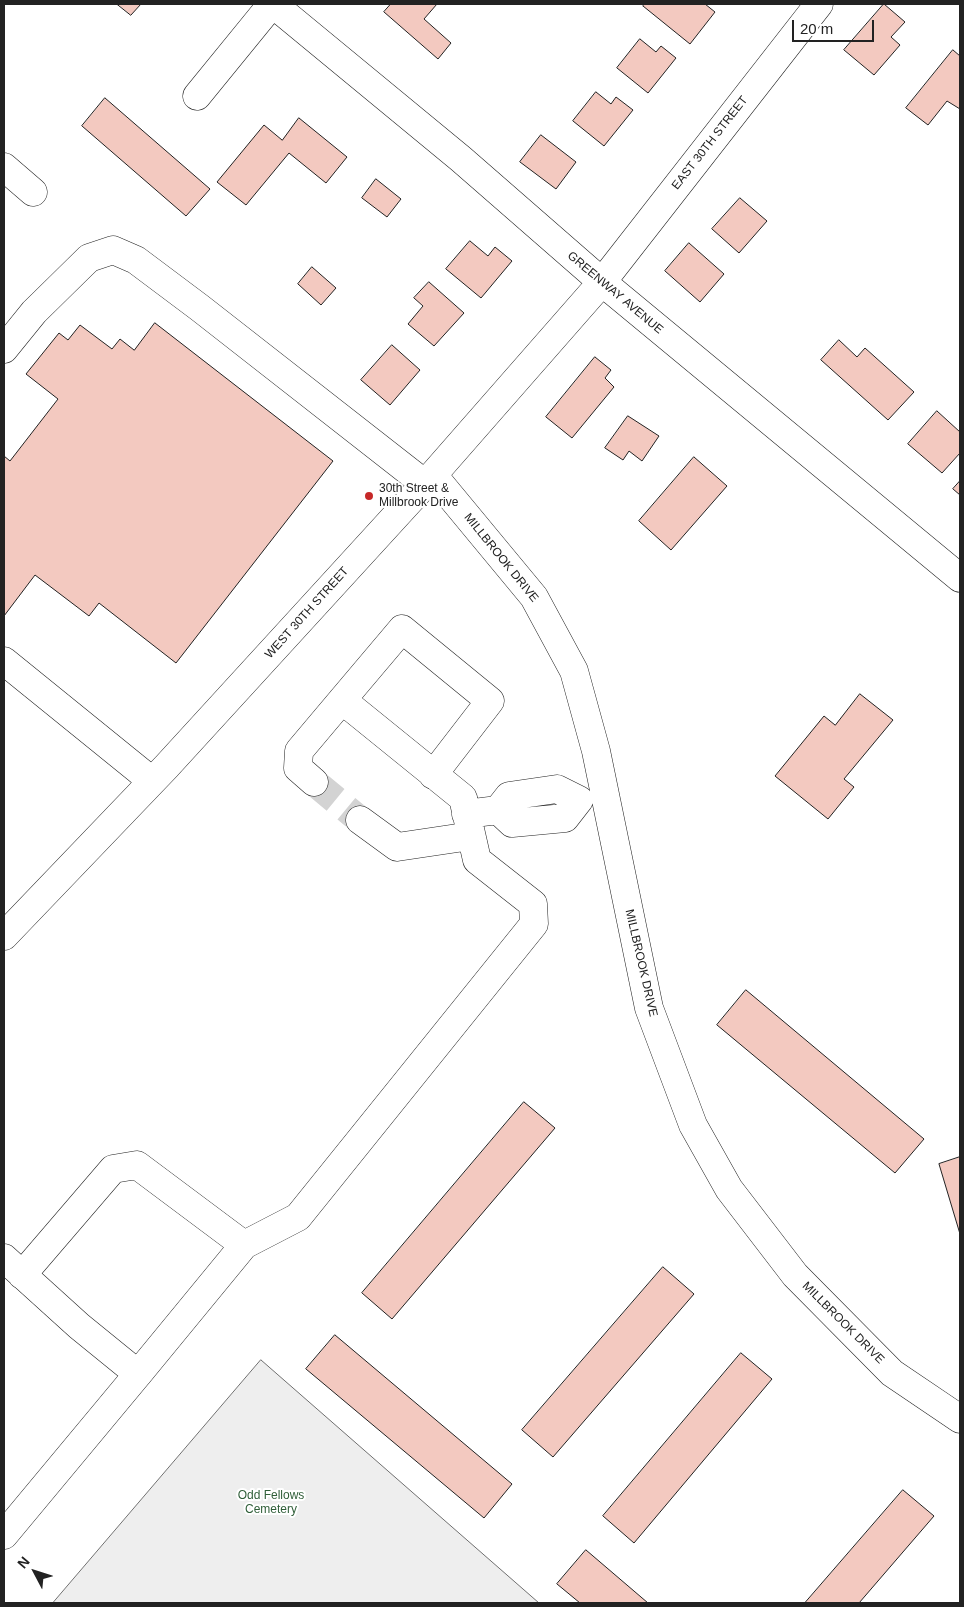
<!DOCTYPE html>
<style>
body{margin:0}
#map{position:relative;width:964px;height:1607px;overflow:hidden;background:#fff;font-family:Arial,sans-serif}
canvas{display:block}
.frame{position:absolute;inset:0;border:5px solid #222;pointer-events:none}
.north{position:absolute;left:10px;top:1547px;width:50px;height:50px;-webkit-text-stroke:4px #fff;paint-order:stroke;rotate:310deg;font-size:14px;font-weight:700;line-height:20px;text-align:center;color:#222}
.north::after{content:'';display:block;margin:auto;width:18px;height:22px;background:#222;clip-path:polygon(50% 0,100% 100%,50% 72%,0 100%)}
.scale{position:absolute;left:792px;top:20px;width:82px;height:22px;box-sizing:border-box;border:2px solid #222;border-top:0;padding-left:6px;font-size:15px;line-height:18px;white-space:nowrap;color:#222;-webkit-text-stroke:4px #fff;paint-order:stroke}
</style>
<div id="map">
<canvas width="964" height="1607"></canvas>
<div class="frame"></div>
<div class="north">N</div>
<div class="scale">20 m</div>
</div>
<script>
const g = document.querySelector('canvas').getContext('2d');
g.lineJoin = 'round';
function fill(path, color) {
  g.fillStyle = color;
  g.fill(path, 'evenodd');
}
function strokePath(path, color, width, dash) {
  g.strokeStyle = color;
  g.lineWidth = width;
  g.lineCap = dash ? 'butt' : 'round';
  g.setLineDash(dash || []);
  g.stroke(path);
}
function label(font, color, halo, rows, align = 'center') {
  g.font = font + ' Arial,sans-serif';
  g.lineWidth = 4;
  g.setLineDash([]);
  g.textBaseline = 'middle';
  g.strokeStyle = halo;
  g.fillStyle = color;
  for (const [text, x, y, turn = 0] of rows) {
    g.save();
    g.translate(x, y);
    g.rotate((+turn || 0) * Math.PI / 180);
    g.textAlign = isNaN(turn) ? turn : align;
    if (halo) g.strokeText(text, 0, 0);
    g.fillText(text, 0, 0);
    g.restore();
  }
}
const green = new Path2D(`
 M261,1360L539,1603H53Z`);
fill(green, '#eee');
strokePath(green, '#6f6f6f', 1);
const building = new Path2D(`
 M117,4H141L131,15Z
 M391,4H437L424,19L451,43L438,59L384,12Z
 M645,4H705L715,12L690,44L643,6Z
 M884,4L905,22L891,37L900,45L874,75L844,50Z
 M640,39L656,52L661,46L676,58L648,93L617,68Z
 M953,50L960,56V109L947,101L928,125L906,108Z
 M596,92L611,104L616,97L633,110L604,146L573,121Z
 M105,98L210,189L186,216L82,126Z
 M299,118L347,157L326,183L289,153L246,205L217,182L264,125L282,140Z
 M541,135L576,162L556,189L520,162Z
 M376,179L401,199L387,217L362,198Z
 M740,198L767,221L739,253L712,229Z
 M470,241L488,256L495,247L512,261L481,298L446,269Z
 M689,243L724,274L700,302L665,271Z
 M312,267L336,288L321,305L298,284Z
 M429,282L464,313L434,346L408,324L423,306L414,298Z
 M155,323L333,461L176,663L99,603L89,616L35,575L4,616V456L10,461L58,399L26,374L59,333L68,340L80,325L112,349L120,339L134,350Z
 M839,340L857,357L865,348L914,392L888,420L821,360Z
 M392,345L420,370L390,405L361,380Z
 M595,357L611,370L605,378L614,387L572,438L546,417Z
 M937,411L960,432V453L942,473L908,444Z
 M628,416L659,436L642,461L629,451L623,460L605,448Z
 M694,457L727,486L671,550L639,521Z
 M960,481V495L953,489Z
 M860,694L893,720L844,779L854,787L828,819L775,776L824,716L835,725Z
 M746,990L924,1139L895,1173L717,1025Z
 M524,1102L555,1128L392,1319L362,1293Z
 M960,1157V1234L939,1164Z
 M663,1267L694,1294L553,1457L522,1430Z
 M335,1335L512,1484L484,1518L306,1369Z
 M741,1353L772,1379L634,1543L603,1516Z
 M903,1490L934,1516L859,1603H805Z
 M586,1550L648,1603H580L557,1584Z`);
fill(building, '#f3c9c0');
strokePath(building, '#222', 1);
strokePath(new Path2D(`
 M314,782L360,820`), '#d3d3d3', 28, [28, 14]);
const minor = new Path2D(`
 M273,4L461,159L602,282L960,578
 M197,96L272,4
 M4,167L33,192
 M4,349L34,312L89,258L113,250L136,260L200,308L425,484
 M433,475L534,597L574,671L596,751L649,1008L693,1125L729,1189L795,1275L892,1373L960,1419
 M4,661L152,781
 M314,782L298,768L299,751L342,700
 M466,814L498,810L509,796L557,789L579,800L565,818L512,823L498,810
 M360,820L397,847L471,836
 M4,936L166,767L425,484L602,282L819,4
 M4,1258L79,1326L138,1374L4,1535
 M22,1275L113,1169L137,1165L244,1245
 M138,1374L244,1245L298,1217L534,924L533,904L477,860L463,798L342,700L402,629L490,701L433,775`);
strokePath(minor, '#222', 29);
strokePath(minor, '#fff', 28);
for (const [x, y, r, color] of [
 [369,496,5,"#c62828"]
]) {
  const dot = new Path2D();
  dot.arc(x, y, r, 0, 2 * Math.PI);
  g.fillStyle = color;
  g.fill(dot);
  strokePath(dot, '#fff', 2);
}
label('12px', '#222', '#fff', [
 ["EAST 30TH STREET",710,143,-52],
 ["GREENWAY AVENUE",615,293,40],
 ["MILLBROOK DRIVE",501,558,51],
 ["WEST 30TH STREET",307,613,-48],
 ["MILLBROOK DRIVE",641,963,77],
 ["MILLBROOK DRIVE",843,1323,45]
]);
label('12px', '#222', '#fff', [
 ["30th Street &",379,489],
 ["Millbrook Drive",379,503]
], 'left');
label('12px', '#2f5e38', '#fff', [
 ["Odd Fellows",271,1496],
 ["Cemetery",271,1510]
]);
</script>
